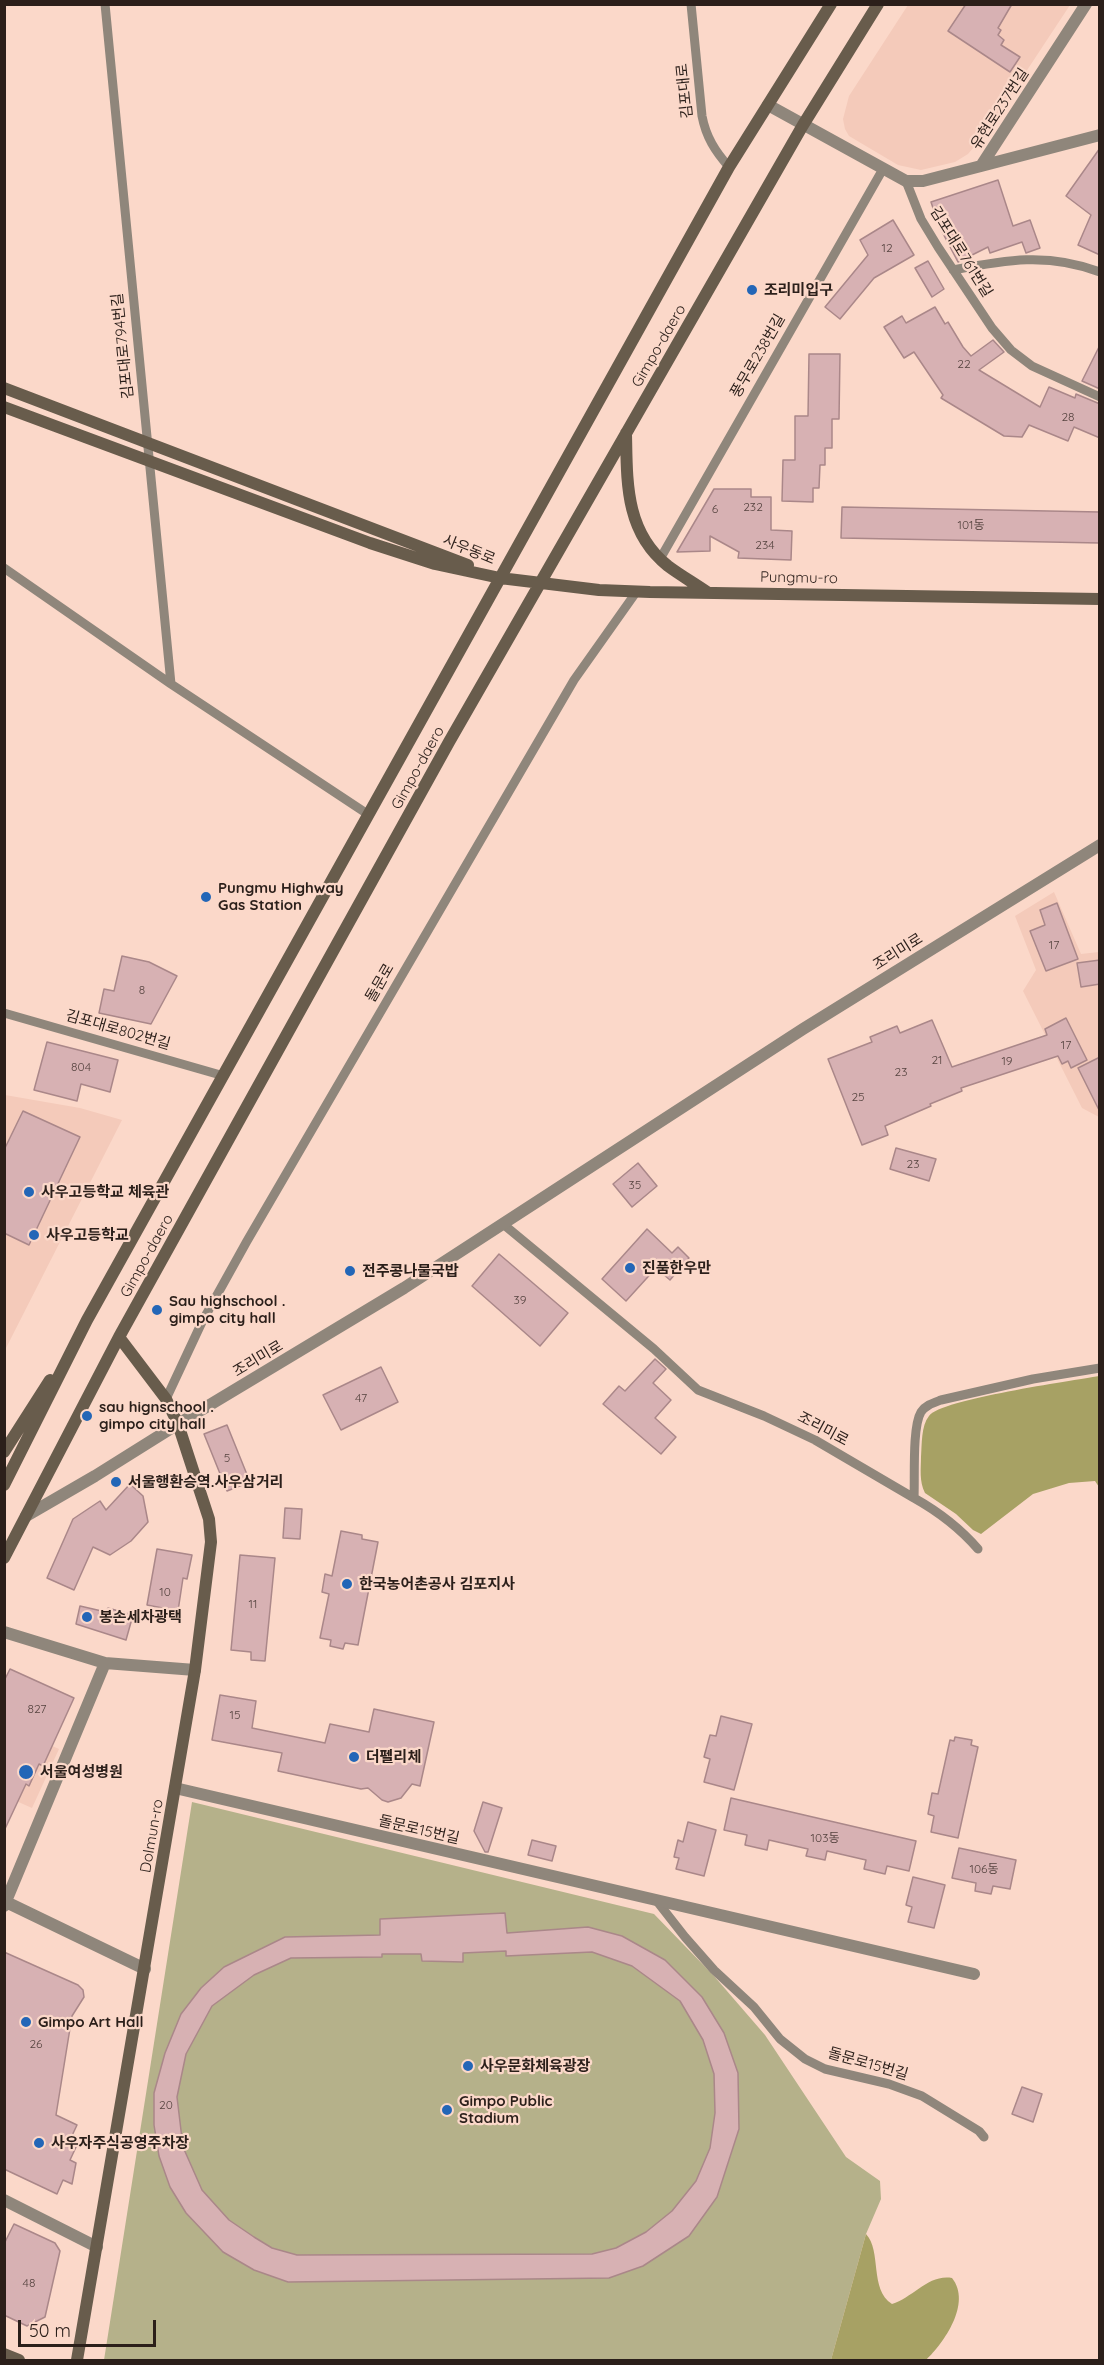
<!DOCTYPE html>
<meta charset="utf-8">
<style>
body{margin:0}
#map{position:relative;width:1104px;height:2365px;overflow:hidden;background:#fbd8c9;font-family:Quicksand,sans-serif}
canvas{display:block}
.frame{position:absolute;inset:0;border:6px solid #2b1f1a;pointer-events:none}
.scale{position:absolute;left:18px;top:2320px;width:138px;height:27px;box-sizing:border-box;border:3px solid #2b1f1a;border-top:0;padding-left:8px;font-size:18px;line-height:21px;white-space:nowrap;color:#2b1f1a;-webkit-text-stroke:4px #fbd8c9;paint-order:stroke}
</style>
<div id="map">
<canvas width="1104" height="2365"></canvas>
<div class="frame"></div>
<div class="scale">50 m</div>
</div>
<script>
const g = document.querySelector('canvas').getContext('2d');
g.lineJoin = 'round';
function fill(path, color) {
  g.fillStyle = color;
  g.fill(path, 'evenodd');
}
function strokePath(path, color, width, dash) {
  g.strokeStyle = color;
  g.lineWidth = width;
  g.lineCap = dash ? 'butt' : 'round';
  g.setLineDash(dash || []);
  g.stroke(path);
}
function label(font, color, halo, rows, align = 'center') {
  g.font = font + ' Quicksand,"Noto Sans KR",sans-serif';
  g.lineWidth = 4.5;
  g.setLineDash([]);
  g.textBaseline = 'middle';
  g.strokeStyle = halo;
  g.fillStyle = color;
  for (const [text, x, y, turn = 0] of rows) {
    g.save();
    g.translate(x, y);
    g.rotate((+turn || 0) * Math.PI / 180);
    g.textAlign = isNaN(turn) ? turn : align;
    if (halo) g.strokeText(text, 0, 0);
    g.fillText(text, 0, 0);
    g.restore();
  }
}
fill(new Path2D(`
 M908,5H1070L985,134L968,154L955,162L921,170L898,165L849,136L845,129L843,119L849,96Z
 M1054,892L1081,954L1099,952V1117L1082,1108L1023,991L1036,970L1015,916Z
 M5,1095L80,1108L122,1120L5,1350Z
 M5,1725L59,1749L32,1808L5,1796Z`), '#f4caba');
fill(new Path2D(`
 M192,1802L654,1914L714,1976L765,2035L846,2157L880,2181L881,2199L866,2234L831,2360H104Z`), '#b5b18a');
fill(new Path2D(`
 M1099,1376V1487L1095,1481L1069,1483L1033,1494L981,1534L973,1530L956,1514L925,1493C919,1481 921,1469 921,1457C922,1444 921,1426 929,1416C941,1399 1072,1381 1099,1376Z
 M866,2234C882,2251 869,2289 892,2304C913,2298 928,2274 952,2278C972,2303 944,2343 926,2360H831Z`), '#a7a164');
const building = new Path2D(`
 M966,4H1012L998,28L1001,30L998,35L1004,40L1001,45L1020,57L1010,72L948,31Z
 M1100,148V255L1078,245L1091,215L1066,196Z
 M998,180L1013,226L1030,220L1040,248L1026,253L1022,242L990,253L988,247L958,262L939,226L931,202Z
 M893,220L914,255L874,278L840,319L825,307L868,255L860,240Z
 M928,261L944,289L932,297L915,268Z
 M935,307L945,324L948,322L963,347L971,356L993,340L1004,352L979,370L1040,407L1049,387L1075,398L1076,394L1100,404V438L1074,427L1068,441L1029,425L1022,437L1004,436L941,398L943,395L914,352L904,358L884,327L902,316L906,323Z
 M1100,345V389L1082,381Z
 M809,354H840L839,419H832V448H825V465H820L819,488H813V502L782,501L783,460H795V416H808Z
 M714,489H751V497H771V530L792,531L791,560L738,558L739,552L710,536V551L677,552Z
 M842,507L1100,512V543L841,538Z
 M1057,903L1078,959L1046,971L1030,931L1045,925L1040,910Z
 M122,956L149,962L177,976L151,1024L99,1013L104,989L114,991Z
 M1100,960V984L1081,987L1077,963Z
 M1066,1018L1087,1060L1071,1068L1068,1061L1062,1064L1058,1056L961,1088L962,1091L930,1104L931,1106L885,1126L888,1135L862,1145L828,1059L872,1042L870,1037L897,1026L900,1033L932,1020L952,1067L1047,1035L1045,1029Z
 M47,1042L118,1060L110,1092L81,1084L77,1101L34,1090Z
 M1100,1057V1112L1078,1068Z
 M23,1111L80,1137L29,1245L4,1233V1150Z
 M896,1148L936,1159L929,1181L890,1169Z
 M638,1163L657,1186L632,1207L613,1184Z
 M647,1229L672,1253L678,1247L689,1258L670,1280L656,1268L626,1301L602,1279Z
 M499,1254L568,1313L540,1346L472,1286Z
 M655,1359L666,1369L653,1383L671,1400L655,1418L676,1437L661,1454L603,1404L619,1386L625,1391Z
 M381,1367L398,1402L341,1430L323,1395Z
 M227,1425L250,1482L227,1491L204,1434Z
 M130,1484L143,1496L148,1522L131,1541L110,1555L93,1547L74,1590L47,1578L73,1519L100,1501L106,1510Z
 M285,1508L302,1509L300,1539L283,1538Z
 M341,1531L362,1535V1539L378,1542L358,1645L345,1643L343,1649L330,1646L331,1640L320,1638L329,1594L322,1592L325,1574L332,1576Z
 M157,1549L192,1555L187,1579L183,1578L178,1611L147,1605Z
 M240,1555L275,1558L265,1661L251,1660V1652L231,1650Z
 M80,1606L106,1612L108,1608L133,1615L126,1640L76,1624Z
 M10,1669L74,1698L43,1766L39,1764L29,1786L26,1784L4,1831V1681Z
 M220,1695L256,1701L252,1728L325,1743L330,1724L369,1732L374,1709L434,1722L420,1786L412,1784L401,1798L388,1802L382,1800L368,1788L361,1789L278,1771L282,1753L212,1740Z
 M721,1716L752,1724L734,1790L704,1782L710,1759L704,1757L710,1735L716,1736Z
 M955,1737L972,1740L971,1745L978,1747L958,1838L931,1832L934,1816L928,1814L932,1793L938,1794L950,1740L954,1741Z
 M731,1798L916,1841L909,1871L887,1866L885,1874L864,1869L866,1860L827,1851L825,1860L806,1856L808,1849L769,1840L767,1850L745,1845L747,1835L724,1830Z
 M483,1802L502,1808L488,1852H485L474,1831Z
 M688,1822L716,1830L704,1876L676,1869L679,1858L674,1857L678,1840L683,1842Z
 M532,1840L556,1846L552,1861L528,1855Z
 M959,1848L1016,1860L1010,1889L993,1886L991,1894L975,1891L976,1883L952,1878Z
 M913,1877L945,1885L934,1928L908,1922L912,1907L906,1905Z
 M505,1913L507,1933L588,1927L622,1936L665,1960L702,1997L724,2033L738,2073L739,2129L717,2197L689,2236L643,2266L609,2278L288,2282L254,2270L223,2252L186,2213L170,2187L159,2156L154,2125V2093L165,2053L181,2014L201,1988L224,1967L285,1937L380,1935V1919ZM506,1951V1956L592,1952L632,1966L680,2001L703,2040L714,2074L715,2113L710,2148L696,2181L672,2211L646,2232L616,2248L592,2254L297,2255L272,2248L254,2237L229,2220L202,2190L183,2147L177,2097L186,2054L212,2006L254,1975L291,1958L382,1957V1954H421L422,1961L463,1962V1953Z
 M4,1952L78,1985L83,1990L84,1997L72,2016L56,2115L77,2125L69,2142L77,2145L70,2160L76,2163L72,2184L63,2180L57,2194L4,2169Z
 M1022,2087L1042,2094L1033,2122L1012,2114Z
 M14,2224L55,2243L60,2251L45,2317L27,2326L4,2315V2244Z`);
fill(building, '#d7b1b3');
strokePath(building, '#aa8789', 1.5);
strokePath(new Path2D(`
 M105,4L171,684
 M691,4L702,116C706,137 715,151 729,167
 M906,181L921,219L938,247L992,328L1011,350L1032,366L1100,397
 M953,270C1005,260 1048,252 1100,272
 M660,559L883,169
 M4,568L171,684L369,815
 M4,1013L224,1076
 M503,1224L654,1349L698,1390L764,1416L815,1440L914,1498C915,1478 912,1427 921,1412C926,1405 933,1403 941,1400L1033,1379L1100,1368
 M166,1399L202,1322L247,1241L574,680L637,591
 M914,1498C939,1512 959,1527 978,1549
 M656,1900L685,1937L714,1970L754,2007L780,2039L805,2059L825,2069L889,2084L922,2096L979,2131L984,2137`), '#8f867b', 9);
strokePath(new Path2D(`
 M768,105L906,181H923L981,166L1086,4
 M981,166L1100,135
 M26,1516L95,1476L178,1424L404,1288L803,1029L1100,845
 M4,1632L105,1663L195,1670
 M175,1788L974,1974
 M4,1901L145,1969
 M4,1906L105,1663
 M4,2200L97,2247`), '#8f867b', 12);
strokePath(new Path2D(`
 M4,388L468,565
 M4,407L370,543L435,564L500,578L599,590L650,592L1100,599
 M626,433C627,482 625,532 668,566C680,575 694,583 707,592
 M4,1452L50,1380
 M4,1485L87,1320L729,167L831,4
 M4,1558L119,1337L449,742L803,125L878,4
 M4,2354L19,2360
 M77,2360L195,1670L211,1542L209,1519L178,1424L166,1399L119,1337`), '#685c4c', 12);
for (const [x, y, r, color] of [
 [752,290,6,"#2366b7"],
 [206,897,6,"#2366b7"],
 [29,1192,6,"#2366b7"],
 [34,1235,6,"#2366b7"],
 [630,1268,6,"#2366b7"],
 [350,1271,6,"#2366b7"],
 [157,1310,6,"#2366b7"],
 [87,1416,6,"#2366b7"],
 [116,1482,6,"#2366b7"],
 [347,1584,6,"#2366b7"],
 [87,1617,6,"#2366b7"],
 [354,1757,6,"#2366b7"],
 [26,1772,8,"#2366b7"],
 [26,2022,6,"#2366b7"],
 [468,2066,6,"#2366b7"],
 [447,2110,6,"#2366b7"],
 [39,2143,6,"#2366b7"]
]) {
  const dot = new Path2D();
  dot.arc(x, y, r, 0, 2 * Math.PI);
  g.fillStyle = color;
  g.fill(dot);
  strokePath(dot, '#fbd8c9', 2);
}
label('12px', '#564440', null, [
 ["12",887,248],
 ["22",964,364],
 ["28",1068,417],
 ["232",753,507],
 ["6",715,509],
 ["101동",971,525],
 ["234",765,545],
 ["17",1054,945],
 ["8",142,990],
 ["17",1066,1045],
 ["21",937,1060],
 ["19",1007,1061],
 ["804",81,1067],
 ["23",901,1072],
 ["25",858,1097],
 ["23",913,1164],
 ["35",635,1185],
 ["39",520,1300],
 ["47",361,1398],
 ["5",227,1458],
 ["10",165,1592],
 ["11",253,1604],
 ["827",37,1709],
 ["15",235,1715],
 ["103동",825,1838],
 ["106동",984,1869],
 ["26",36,2044],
 ["20",166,2105],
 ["48",29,2283]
]);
label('15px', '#2b1f1a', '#fbd8c9', [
 ["김포대로",685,91,-96],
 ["유현로237번길",1000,109,-57],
 ["김포대로761번길",961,252,58],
 ["김포대로794번길",123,346,-96],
 ["Gimpo-daero",659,346,-60],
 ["풍무로238번길",758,356,-60],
 ["사우동로",469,550,22],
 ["Pungmu-ro",799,578,1],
 ["Gimpo-daero",418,768,-61],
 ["조리미로",898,952,-32],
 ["돌문로",380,983,-60],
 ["김포대로802번길",118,1030,16],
 ["Gimpo-daero",147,1256,-61],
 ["조리미로",258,1359,-31],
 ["조리미로",823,1429,28],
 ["돌문로15번길",419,1830,13],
 ["Dolmun-ro",152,1836,-80],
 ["돌문로15번길",868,2064,16]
]);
label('bold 15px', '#2b1f1a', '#fbd8c9', [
 ["조리미입구",764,290],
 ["Pungmu Highway",218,888],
 ["Gas Station",218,905],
 ["사우고등학교 체육관",41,1192],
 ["사우고등학교",46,1235],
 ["진품한우만",642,1268],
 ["전주콩나물국밥",362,1271],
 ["Sau highschool .",169,1301],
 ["gimpo city hall",169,1318],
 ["sau hignschool .",99,1407],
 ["gimpo city hall",99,1424],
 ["서울행환승역.사우삼거리",128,1482],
 ["한국농어촌공사 김포지사",359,1584],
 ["봉손세차광택",99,1617],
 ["더펠리체",366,1757],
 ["서울여성병원",40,1772],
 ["Gimpo Art Hall",38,2022],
 ["사우문화체육광장",480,2066],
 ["Gimpo Public",459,2101],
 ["Stadium",459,2118],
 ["사우자주식공영주차장",51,2143]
], 'left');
</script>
